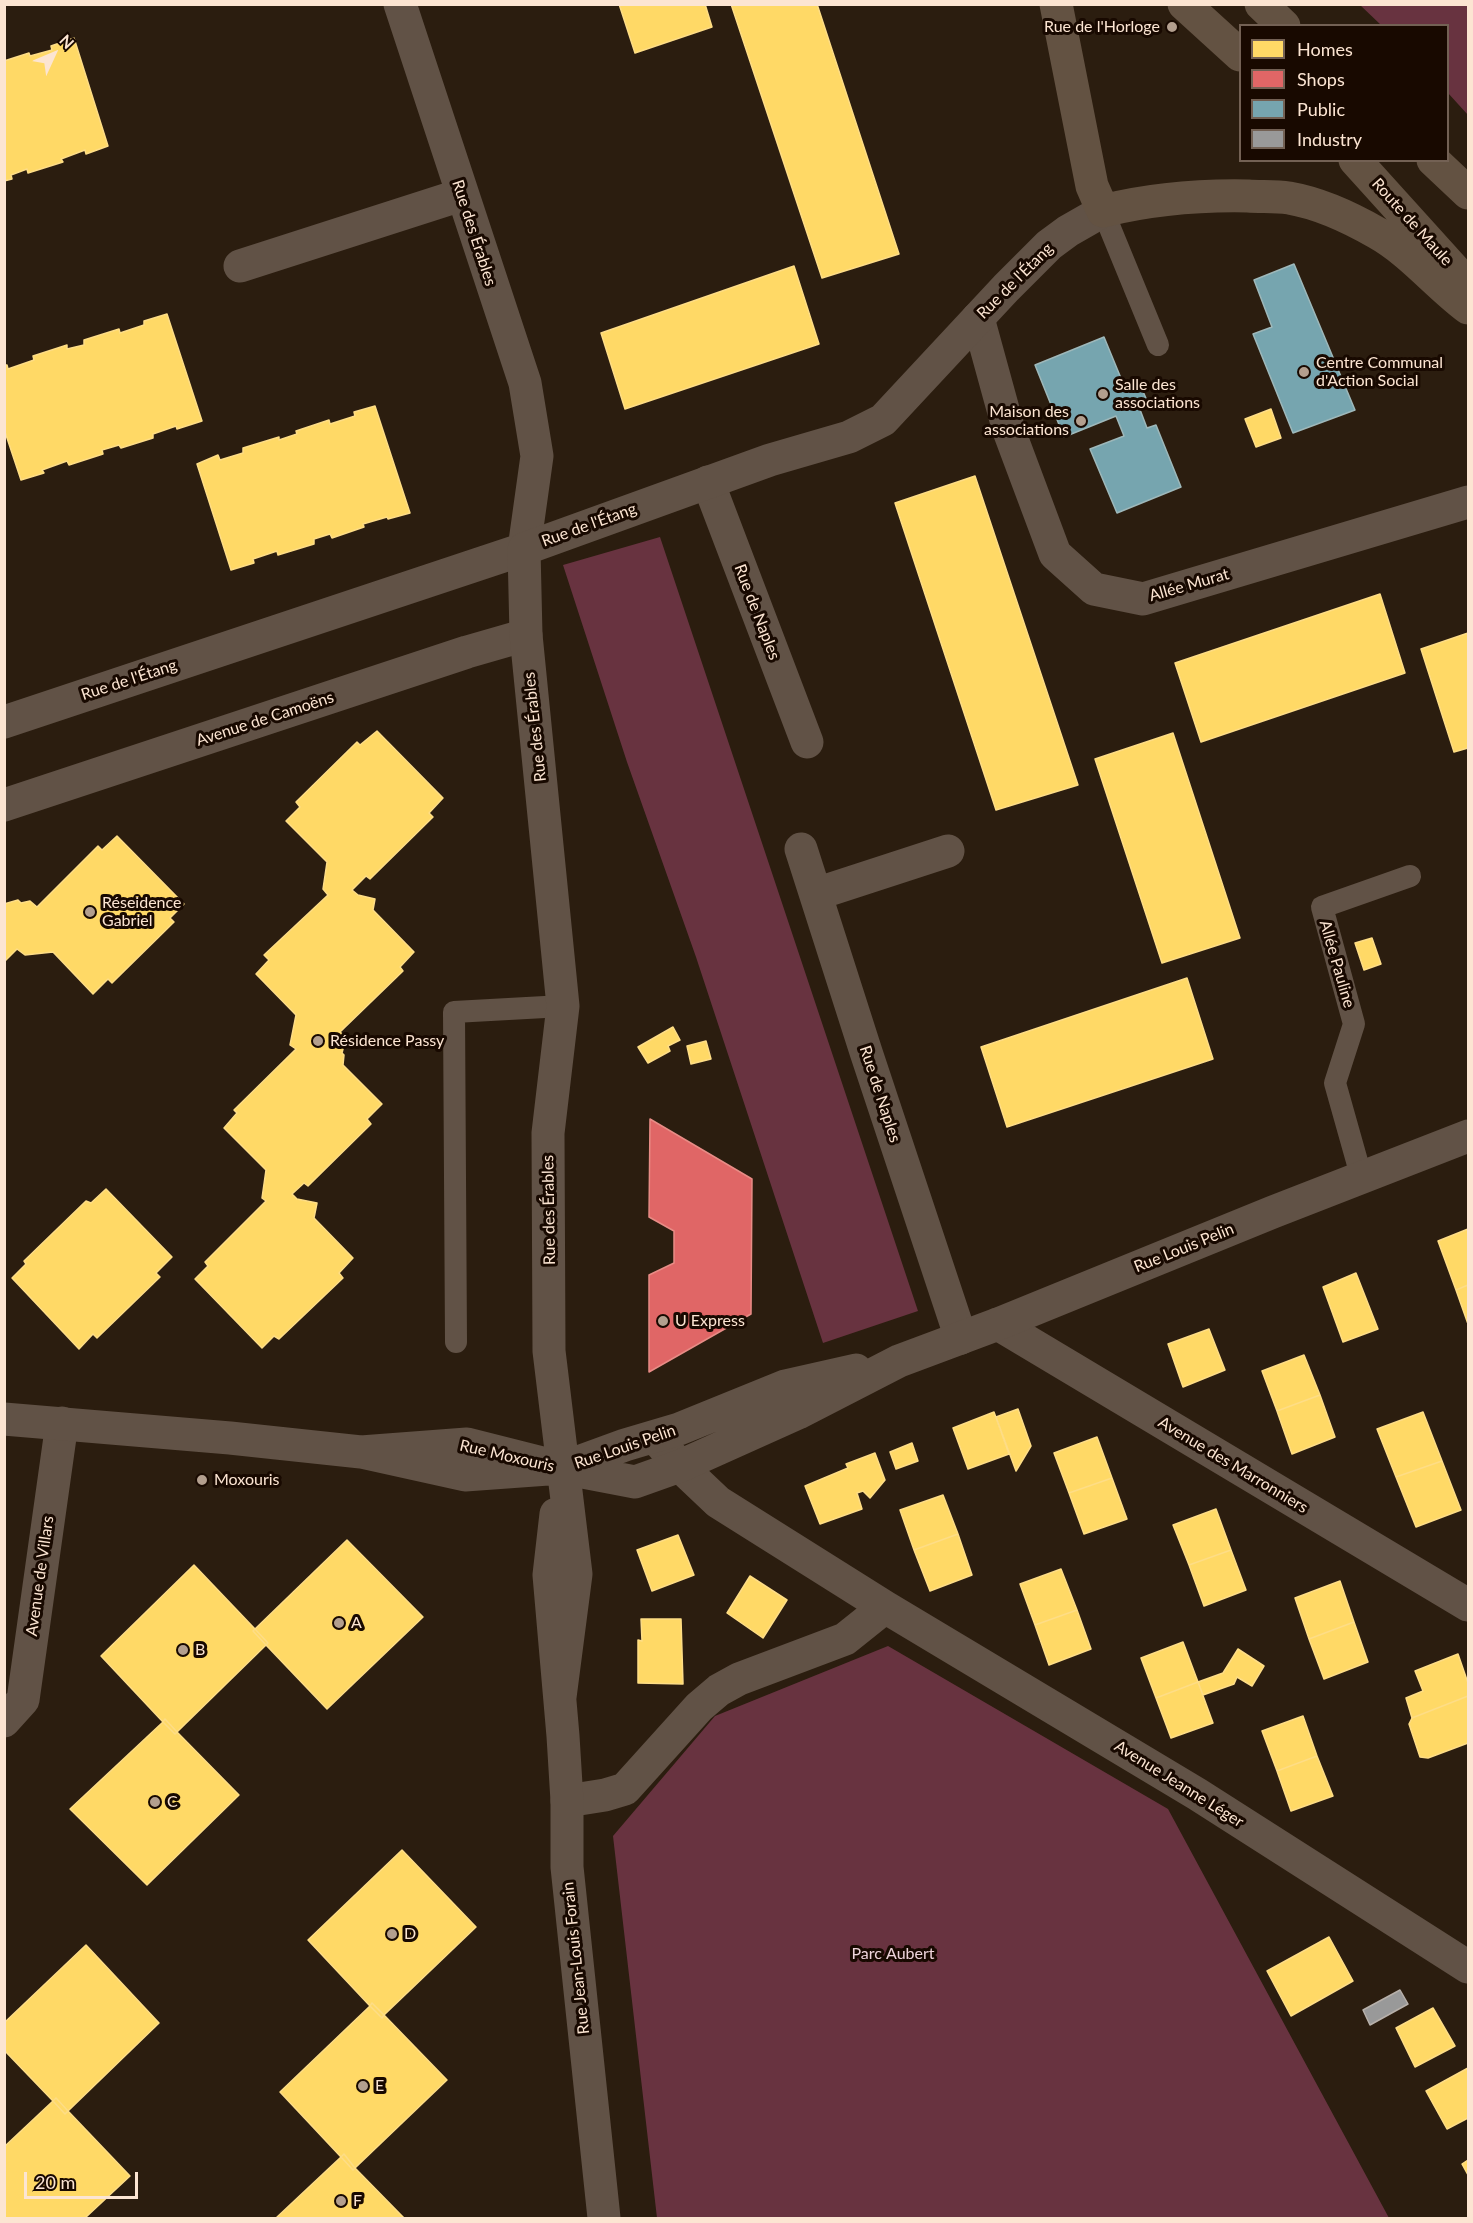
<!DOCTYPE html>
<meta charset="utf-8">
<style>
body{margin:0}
#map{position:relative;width:1473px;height:2223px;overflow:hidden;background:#2b1d0f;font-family:Lato,sans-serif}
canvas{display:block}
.frame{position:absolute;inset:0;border:6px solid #fce5d2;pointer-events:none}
.legend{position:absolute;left:1239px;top:24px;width:210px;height:138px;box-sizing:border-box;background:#180900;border:2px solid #736154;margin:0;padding:8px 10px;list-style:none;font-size:18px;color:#fce5d2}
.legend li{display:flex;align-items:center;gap:12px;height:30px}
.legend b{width:30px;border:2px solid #736154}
.north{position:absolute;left:24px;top:24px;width:60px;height:60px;-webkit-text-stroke:4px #180900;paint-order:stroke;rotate:46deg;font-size:16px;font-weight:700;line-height:24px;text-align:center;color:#fce5d2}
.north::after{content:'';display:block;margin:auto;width:21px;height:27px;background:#fce5d2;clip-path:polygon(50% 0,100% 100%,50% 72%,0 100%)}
.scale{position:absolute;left:24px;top:2172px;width:114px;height:27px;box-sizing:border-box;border:3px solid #fce5d2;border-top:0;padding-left:8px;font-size:18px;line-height:21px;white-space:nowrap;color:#fce5d2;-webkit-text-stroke:4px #180900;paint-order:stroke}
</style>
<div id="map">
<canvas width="1473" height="2223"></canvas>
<div class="frame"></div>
<ul class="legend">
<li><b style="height:16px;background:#ffd966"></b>Homes</li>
<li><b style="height:16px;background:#e06666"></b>Shops</li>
<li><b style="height:16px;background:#76a5af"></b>Public</li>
<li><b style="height:16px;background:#999"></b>Industry</li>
</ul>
<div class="north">N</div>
<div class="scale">20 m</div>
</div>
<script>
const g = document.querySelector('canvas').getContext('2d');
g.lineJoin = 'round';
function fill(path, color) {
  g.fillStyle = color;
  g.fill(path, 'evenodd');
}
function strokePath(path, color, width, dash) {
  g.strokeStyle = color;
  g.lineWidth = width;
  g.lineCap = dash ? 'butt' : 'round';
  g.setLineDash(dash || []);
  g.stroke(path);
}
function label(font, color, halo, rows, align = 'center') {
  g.font = font + ' Lato,sans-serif';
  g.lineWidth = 6;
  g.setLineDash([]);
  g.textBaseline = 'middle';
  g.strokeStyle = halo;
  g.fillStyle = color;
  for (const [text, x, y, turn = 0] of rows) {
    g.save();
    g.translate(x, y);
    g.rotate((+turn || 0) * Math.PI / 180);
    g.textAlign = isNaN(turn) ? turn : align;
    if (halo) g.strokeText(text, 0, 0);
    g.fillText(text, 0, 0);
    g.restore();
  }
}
fill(new Path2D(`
 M1360,5H1468V115L1448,93V26L1381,25Z
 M660,537L918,1311L823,1343L696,957L627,762L563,565Z
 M888,1646L1168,1809L1389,2218H657L613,1836L715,1716Z`), '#683340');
const homes = new Path2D(`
 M619,4H705L712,27L635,53Z
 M731,4H817L899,254L822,278Z
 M74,38L108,146L86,154L85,150L61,159L63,162L28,173L27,169L11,175L12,179L4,181V61L29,53L30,56L52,50L51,46Z
 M794,266L819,344L625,409L601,333Z
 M167,314L202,421L177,429L176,426L153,434V438L121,448L119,445L102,450L103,454L69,465L67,461L42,470L44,473L21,480L4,429V365H7L8,369L34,360L33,356L67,345V349L84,345V340L119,329L120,333L144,325V321Z
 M375,406L410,513L388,519L387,517L363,524L364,527L332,538L330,534L314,539V544L278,555L277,551L253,559L254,563L231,570L197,464L218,455L220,460L243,453V448L279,437V440L297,434L296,431L329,420L330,424L355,416L354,412Z
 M1271,409L1281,438L1256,447L1245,419Z
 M975,476L1078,785L996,810L895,503Z
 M1380,594L1405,673L1201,742L1175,663Z
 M1468,633V748L1454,752L1421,649Z
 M377,731L443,798L429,813L433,817L370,879L366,876L352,890L358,895L375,899L373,910L414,952L400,967L403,971L340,1032L346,1037L342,1053L344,1055L343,1065L382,1104L367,1119L371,1124L308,1186L304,1183L292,1194L297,1199L317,1203L314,1218L353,1258L339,1273L343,1278L279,1339L274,1336L262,1348L195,1279L208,1266L205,1262L266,1201L262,1198L266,1170L224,1128L237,1113L234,1110L296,1049L290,1045L296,1015L256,974L269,960L264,955L328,895L323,889L327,862L286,821L300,807L296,802L357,742L360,745Z
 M1173,733L1240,938L1162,963L1095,759Z
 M117,836L184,904L170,918L174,922L112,983L108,979L93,994L53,952L25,955L17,949L4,962V904L18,900L21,903L30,901L37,907L98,846L102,850Z
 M1372,938L1381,964L1364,970L1355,943Z
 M1187,978L1213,1059L1007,1127L981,1047Z
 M673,1027L680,1040L668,1046L670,1051L648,1063L638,1047Z
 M706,1041L711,1059L691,1064L687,1046Z
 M106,1189L172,1257L156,1273L160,1277L97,1338L93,1334L79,1349L12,1278L26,1264L24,1261L86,1201L91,1203Z
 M1468,1229V1285L1456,1290L1438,1241Z
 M1356,1273L1378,1329L1343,1342L1323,1287Z
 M1468,1285V1324L1456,1290Z
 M1209,1329L1225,1370L1183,1387L1168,1344Z
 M1304,1355L1320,1395L1277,1411L1262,1371Z
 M1320,1395L1335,1437L1292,1454L1277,1411Z
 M1018,1409L1031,1446L1016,1471L996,1417Z
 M994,1412L1009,1454L968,1469L953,1428Z
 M1423,1412L1442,1461L1396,1477L1377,1429Z
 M1097,1437L1112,1478L1069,1493L1054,1453Z
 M912,1443L918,1461L896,1469L890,1452Z
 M875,1453L885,1480L870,1498L863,1491L857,1493L862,1509L820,1524L805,1486L848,1468L846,1464Z
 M1442,1461L1461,1510L1416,1527L1396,1477Z
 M1112,1478L1127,1519L1084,1534L1069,1493Z
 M943,1495L958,1534L914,1550L900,1510Z
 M1216,1509L1231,1550L1189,1565L1173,1525Z
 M958,1534L972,1575L930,1591L914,1550Z
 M678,1535L694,1575L652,1591L637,1550Z
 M347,1540L423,1617L327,1709L266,1645L268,1643L255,1629Z
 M1231,1550L1246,1590L1204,1606L1189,1565Z
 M194,1565L255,1629L253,1631L266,1645L177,1732L165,1719L163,1722L101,1656Z
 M1061,1569L1077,1610L1035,1625L1020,1584Z
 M750,1576L787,1600L763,1638L727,1613Z
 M1340,1581L1354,1622L1309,1639L1295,1598Z
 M1077,1610L1091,1649L1049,1665L1035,1625Z
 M641,1619H681L683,1684L638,1683V1640L642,1641Z
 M1354,1622L1368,1662L1324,1679L1309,1639Z
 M255,1629L268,1643L266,1645L253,1631Z
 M1183,1642L1198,1682L1156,1698L1141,1658Z
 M1238,1649L1264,1666L1252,1686L1237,1677L1234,1684L1203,1695L1198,1682L1223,1673Z
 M1458,1654L1468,1683V1696L1412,1718L1406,1698L1423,1691L1415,1671Z
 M1198,1682L1213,1723L1171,1738L1156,1698Z
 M1468,1696V1743L1428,1758L1420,1757L1409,1724L1412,1718Z
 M1303,1716L1317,1756L1277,1771L1262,1731Z
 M165,1719L177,1732L175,1734L163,1722Z
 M163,1722L175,1734L177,1732L239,1795L147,1885L70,1809Z
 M1317,1756L1333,1796L1291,1811L1277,1771Z
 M402,1850L476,1927L384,2015L372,2003L370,2006L308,1940Z
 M1329,1937L1353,1981L1291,2016L1267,1971Z
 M86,1945L159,2023L68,2111L56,2098L53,2101L4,2050V2023Z
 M372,2003L384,2015L382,2018L370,2006Z
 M370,2006L382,2018L384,2015L447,2080L355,2168L344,2154L341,2157L280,2092Z
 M1433,2008L1455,2046L1415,2067L1396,2028Z
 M1468,2068V2118L1447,2129L1426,2091Z
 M56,2098L68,2111L65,2114L53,2101Z
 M53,2101L65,2114L68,2111L130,2176L85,2218H4V2147Z
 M344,2154L355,2168L353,2170L341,2157Z
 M341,2157L353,2170L355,2168L404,2218H276Z
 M1468,2160V2175L1462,2164Z`);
fill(homes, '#ffd966');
strokePath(homes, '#fedd86', 1.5);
const shops = new Path2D(`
 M650,1119L752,1179L751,1314L649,1372V1275L674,1263V1231L649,1217Z`);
fill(shops, '#e06666');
strokePath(shops, '#e88c86', 1.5);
const public = new Path2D(`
 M1294,264L1355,410L1293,433L1253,334L1272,327L1254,280Z
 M1104,337L1125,388L1139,382L1148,403L1139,407L1147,428L1156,425L1181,487L1117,513L1090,449L1124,436L1116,416L1064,437L1035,365Z`);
fill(public, '#76a5af');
strokePath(public, '#9eb8ba', 1.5);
const industry = new Path2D(`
 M1400,1990L1408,2004L1370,2025L1363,2010Z`);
fill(industry, '#999');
strokePath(industry, '#b7b0aa', 1.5);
strokePath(new Path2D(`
 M1103,211L1158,345
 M1362,1179L1335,1083L1354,1024L1322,907L1410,876
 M456,1342L454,1012L563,1006`), '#615246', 22);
strokePath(new Path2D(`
 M240,266L461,195
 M978,318L1009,431L1055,554L1094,589L1143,599L1468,502
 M708,482L807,742
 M4,722L524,549L537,456L525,383L400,4
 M4,805L467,652L526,635
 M801,849L866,1052L961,1338
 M816,894L948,851
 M998,1324L1468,1605
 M655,1437L680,1466L718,1502L885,1607L1197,1794L1468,1967
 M4,1721L23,1700L62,1423
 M567,1801L605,1795L625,1789L699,1707L719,1690L739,1679L845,1639L885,1607`), '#615246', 33);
strokePath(new Path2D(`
 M4,1419L230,1438L361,1452L465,1475L562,1468L625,1445L679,1429L785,1386L856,1370
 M361,1452L467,1444L562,1468L635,1482L680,1466L798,1413L899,1361L998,1324L1273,1212L1468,1136
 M556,1514L549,1575L563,1736L567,1801V1867L604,2218
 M560,1697L576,1574L549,1351L548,1133L563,1006L526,635L524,549L770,460L849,437L883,420L1006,288L1049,245L1068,231L1103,211`), '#615246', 33);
strokePath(new Path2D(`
 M1056,4L1092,186L1103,211C1151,199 1198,195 1248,196C1261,197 1275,196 1289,198C1318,203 1351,218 1377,233C1411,252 1437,285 1468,308
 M1184,4L1240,55
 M1261,4L1284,26
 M1355,160L1468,285
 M1433,160L1468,193`), '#635242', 33);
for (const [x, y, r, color] of [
 [1172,27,6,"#b39f8e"],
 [1304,372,6,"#b39f8e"],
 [1103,394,6,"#b39f8e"],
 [1081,421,6,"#b39f8e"],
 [90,912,6,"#b39f8e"],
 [318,1041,6,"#b39f8e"],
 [663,1321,6,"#b39f8e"],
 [202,1480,6,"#b39f8e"],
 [339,1623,6,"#b39f8e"],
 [183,1650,6,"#b39f8e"],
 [155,1802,6,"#b39f8e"],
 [392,1934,6,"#b39f8e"],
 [363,2086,6,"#b39f8e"],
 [341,2201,6,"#b39f8e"]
]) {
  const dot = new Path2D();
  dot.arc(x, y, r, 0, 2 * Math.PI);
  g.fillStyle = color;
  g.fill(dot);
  strokePath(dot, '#180900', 2);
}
label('16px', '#fce5d2', '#180900', [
 ["Rue de l'Horloge",1160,27,"right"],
 ["Centre Communal",1316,363],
 ["d'Action Social",1316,381],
 ["Salle des",1115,385],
 ["associations",1115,403],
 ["Maison des",1069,412,"right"],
 ["associations",1069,430,"right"],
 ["Réseidence",102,903],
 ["Gabriel",102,921],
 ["Résidence Passy",330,1041],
 ["U Express",675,1321],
 ["Moxouris",214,1480],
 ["A",351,1623],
 ["B",195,1650],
 ["C",167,1802],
 ["D",404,1934],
 ["E",375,2086],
 ["F",353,2201]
], 'left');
label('16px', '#fce5d2', '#180900', [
 ["Route de Maule",1412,222,48],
 ["Rue des Érables",474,233,72],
 ["Rue de l'Étang",1015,281,-45],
 ["Rue de l'Étang",589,525,-20],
 ["Allée Murat",1189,585,-16],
 ["Rue de Naples",757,612,69],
 ["Rue de l'Étang",129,680,-18],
 ["Avenue de Camoëns",265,719,-18],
 ["Rue des Érables",535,727,-96],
 ["Allée Pauline",1337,964,74],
 ["Rue de Naples",880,1094,72],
 ["Rue des Érables",549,1210,-91],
 ["Rue Louis Pelin",1184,1248,-22],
 ["Rue Louis Pelin",625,1447,-19],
 ["Rue Moxouris",507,1456,13],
 ["Avenue des Marronniers",1233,1465,31],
 ["Avenue de Villars",40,1576,-82],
 ["Avenue Jeanne Léger",1179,1784,32],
 ["Rue Jean-Louis Forain",576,1958,-96]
]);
label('16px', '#eed4da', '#180900', [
 ["Parc Aubert",893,1954]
]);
</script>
